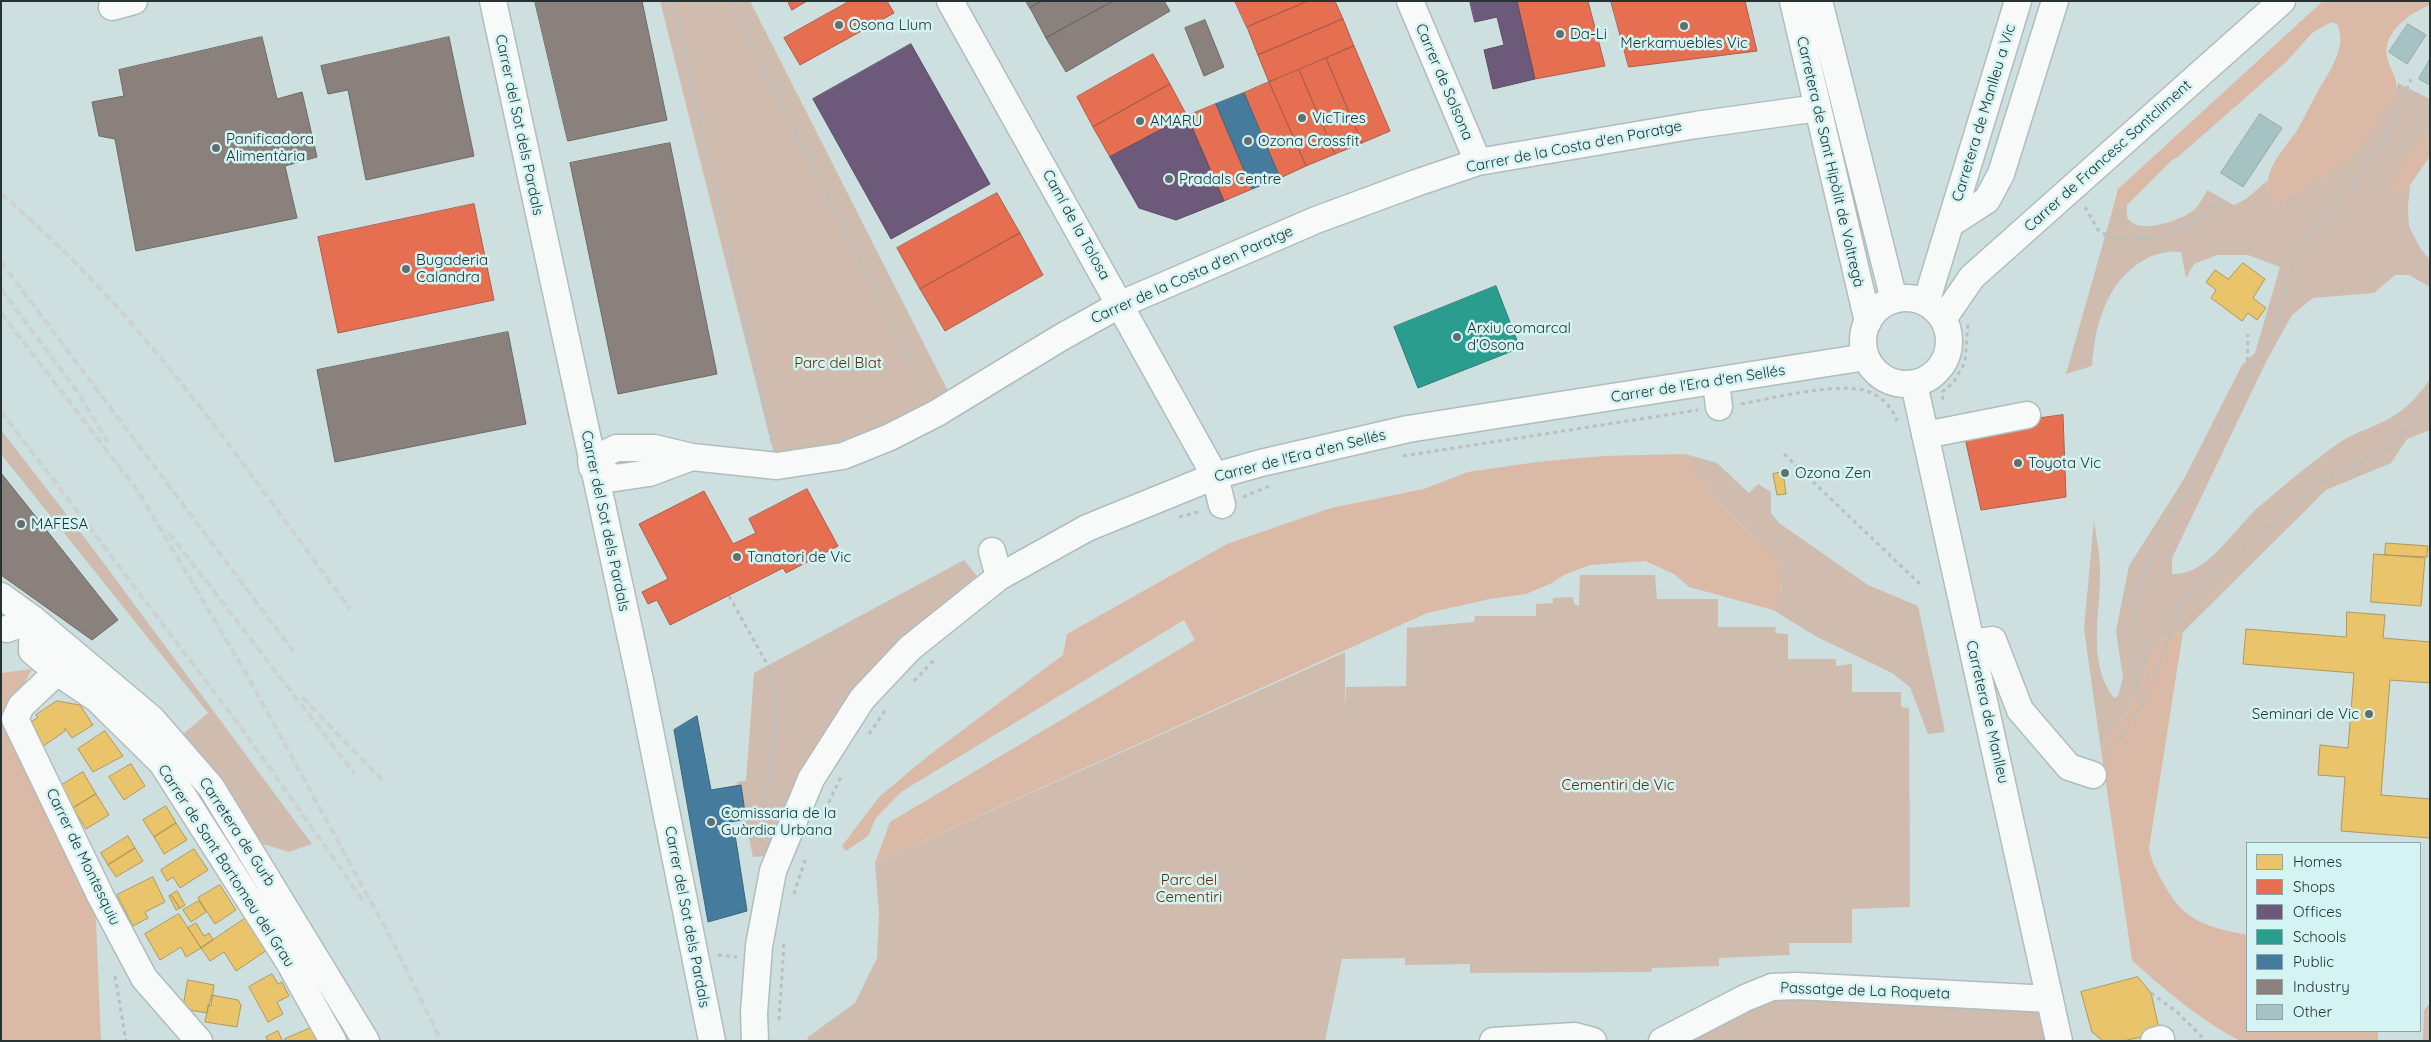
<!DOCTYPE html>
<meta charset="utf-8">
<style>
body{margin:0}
#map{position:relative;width:2431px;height:1042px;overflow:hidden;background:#cddfdf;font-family:Quicksand,sans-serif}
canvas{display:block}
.frame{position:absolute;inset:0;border:2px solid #273333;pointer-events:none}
.legend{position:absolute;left:2246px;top:842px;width:175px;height:190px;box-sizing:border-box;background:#d3f4f3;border:1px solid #8ea7a6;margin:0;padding:6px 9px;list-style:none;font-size:15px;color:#273333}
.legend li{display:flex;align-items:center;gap:10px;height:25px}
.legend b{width:25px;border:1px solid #8ea7a6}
</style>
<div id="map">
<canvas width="2431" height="1042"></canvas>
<div class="frame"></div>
<ul class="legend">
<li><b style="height:14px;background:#e9c46a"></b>Homes</li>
<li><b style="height:14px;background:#e76f51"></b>Shops</li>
<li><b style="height:14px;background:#6d597a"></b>Offices</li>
<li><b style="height:14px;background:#2a9d8f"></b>Schools</li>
<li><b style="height:14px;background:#457b9d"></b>Public</li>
<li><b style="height:14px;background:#8a817c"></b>Industry</li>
<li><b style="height:14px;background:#a6c3c3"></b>Other</li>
</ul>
</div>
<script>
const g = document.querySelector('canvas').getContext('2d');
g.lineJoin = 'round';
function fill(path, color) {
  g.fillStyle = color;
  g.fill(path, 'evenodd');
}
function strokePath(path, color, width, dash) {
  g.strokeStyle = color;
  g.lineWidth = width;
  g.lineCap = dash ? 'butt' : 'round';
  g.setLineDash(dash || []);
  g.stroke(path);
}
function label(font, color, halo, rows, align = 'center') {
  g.font = font + ' Quicksand,sans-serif';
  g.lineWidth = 5;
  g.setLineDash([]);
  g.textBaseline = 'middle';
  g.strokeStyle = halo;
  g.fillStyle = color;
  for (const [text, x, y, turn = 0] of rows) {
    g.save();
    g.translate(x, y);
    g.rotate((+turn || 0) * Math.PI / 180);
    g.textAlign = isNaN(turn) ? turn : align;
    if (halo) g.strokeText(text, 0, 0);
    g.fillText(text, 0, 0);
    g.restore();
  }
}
fill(new Path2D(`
 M660,1H750L954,403L777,466Z
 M2398,83L2430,99V128L2399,171L2405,190L2410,185L2408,207L2409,226L2420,248L2430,260V287L2409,275H2395L2374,293L2313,298L2292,315L2267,360L2172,558V574C2209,576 2235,526 2262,504C2288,483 2313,460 2342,441C2352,434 2365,430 2376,425C2399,416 2417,399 2430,379V430L2407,439L2391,463L2326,490L2183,632L2162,638L2152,655L2139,692L2101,750L2084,629L2094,520C2096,537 2100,554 2100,570C2101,613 2086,661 2114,698L2118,696L2123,678L2116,631L2129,566L2184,479L2242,365L2255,353L2280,267L2248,255H2217L2194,264L2186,278L2181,252C2168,250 2154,254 2144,260C2106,282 2095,325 2092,366L2066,374L2113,208H2120L2127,205V217C2137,236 2178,221 2191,212C2199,207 2203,197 2207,190L2234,205L2246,199L2268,180L2267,187L2283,202L2309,184L2334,170L2355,152L2393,97Z
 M1,430L91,546L312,844L289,852L263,844L182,735L208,713L1,454Z
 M1685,454L1717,463L1749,493L1758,484L1771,492V513L1779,523L1868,585L1918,606L1945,732L1928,734L1910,687L1892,673L1817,637L1773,610L1782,586L1762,543L1737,521L1698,477Z
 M964,560L977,576C901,638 844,690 799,778C786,803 777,830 767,856L753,857L737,782L746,781L754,673Z
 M1580,575H1655L1657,599H1718V627H1776L1775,633L1788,634V659H1836V666L1852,664V692H1901V707L1909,708L1910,907L1852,909V943H1789L1790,955L1719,958V966L1652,968L1651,972L1470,973V964L1405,965V958L1342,959L1325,1041H807L808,1037L855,1003L877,958L879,913L875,863L1345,652V712L1346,687L1406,686L1407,628L1474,622L1475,616H1536V604L1553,603V598L1572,597L1575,605H1579Z
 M1745,998L2050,999L2059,1041H1662Z
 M2430,1003V1041H2423L2424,1010Z`), '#cfbcaf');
fill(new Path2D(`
 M2323,1H2430V5C2410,13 2382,32 2387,57C2390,72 2402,80 2393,96C2379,123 2360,152 2335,170C2318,182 2300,190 2283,202L2271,200C2259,174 2282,152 2296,132C2304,119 2310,105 2318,91C2329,72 2348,47 2337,24L2331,22L2312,33L2286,62L2178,157L2172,160L2127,205L2120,208H2113L2118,189Z
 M2430,128V156L2410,185L2405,190L2398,193L2392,190C2395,166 2417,147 2430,128Z
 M1685,454C1699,478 1717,500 1737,521C1751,535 1774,549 1780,570C1784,585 1779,596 1773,610L1689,587L1674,574L1645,561L1590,565L1566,574L1552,583L1526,594L1490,599L1427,613L875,863L890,822L1195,640L1184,620L901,792L876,818L868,836L846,851L842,846L879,797L928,756L1063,655L1067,634L1227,544L1331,508L1424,489L1468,472L1537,462L1603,456Z
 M2183,632L2149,848C2151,861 2156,869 2162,881C2184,922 2204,926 2247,935V1031H2378V1041H2241C2207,1025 2159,986 2132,960L2101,750L2139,692L2152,655L2162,638Z
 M32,669L4,721L95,899L101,1041H1V673Z`), '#dabaa6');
const homes = new Path2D(`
 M2243,263L2265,279L2253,298L2266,308L2257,320L2248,313L2242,321L2211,298L2216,290L2206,282L2215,270L2228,279Z
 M1783,472L1786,494L1777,495L1773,474Z
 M2386,543L2428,546L2427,557L2385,555Z
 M2374,554L2425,558L2421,606L2371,602Z
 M2347,612L2385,615L2383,638L2430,642V683L2390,680L2381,795L2430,799V838L2341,831L2345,777L2318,775L2320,745L2348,748L2354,673L2243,664L2246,629L2346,637Z
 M57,701L80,705L93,725L72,738L65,728V731L42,747L27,725L38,717L36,715Z
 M105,731L123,756L93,772L78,749Z
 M131,764L145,786L124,800L109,777Z
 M83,772L96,794L73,808L60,786Z
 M96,794L109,815L86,829L73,808Z
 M166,806L176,823L154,837L143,820Z
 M176,823L187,840L164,854L154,837Z
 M128,836L135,848L108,865L101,853Z
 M135,848L143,861L116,877L108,865Z
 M194,849L208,870L180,888L173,877L167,881L161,870Z
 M153,877L165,902L145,912L148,918L133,926L117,895Z
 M220,885L236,910L215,924L198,898Z
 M177,891L185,905L180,908L171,895Z
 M171,895L180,908L176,910L169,896Z
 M199,901L206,912L191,922L183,910Z
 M179,914L201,948L186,957L181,947L160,960L145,934Z
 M246,918L267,950L236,971L224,952L210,961L201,948Z
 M196,923L204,936L209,933L213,940L201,948L188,928Z
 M272,974L278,984L282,982L289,996L277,1002L283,1014L268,1022L249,987Z
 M2138,977L2151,993L2160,1033L2123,1041H2103L2092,1032L2081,992Z
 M188,980L214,985L211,1006L208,1005L207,1013L183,1009Z
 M212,995L238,1000L241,1005L237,1027L205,1022Z
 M313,1027L318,1038L315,1041H286L285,1039Z
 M278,1031L282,1040L280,1041H268L266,1037Z`);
fill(homes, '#e9c46a');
strokePath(homes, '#af985a', 1);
const shops = new Path2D(`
 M788,1H807L792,10Z
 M850,1H887L894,13L800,65L784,38Z
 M1235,1H1308L1247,27Z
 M1308,1H1335L1343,19L1258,55L1247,27Z
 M1517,1H1588L1605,66L1535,79Z
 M1611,1H1745L1757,51L1629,67Z
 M1343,19L1354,46L1269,82L1258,55Z
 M1354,46L1390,131L1362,143L1326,58Z
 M1153,54L1170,84L1093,127L1077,97Z
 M1326,58L1362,143L1335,154L1299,70Z
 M1299,70L1335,154L1306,166L1269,82Z
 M1269,82L1306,166L1280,178L1244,93Z
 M1170,84L1187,116L1110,157L1093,127Z
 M1216,104L1252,189L1224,201L1187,116Z
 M997,193L1020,233L920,289L897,248Z
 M474,204L494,300L338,333L318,237Z
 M1020,233L1043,275L945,331L920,289Z
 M2063,415L2066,497L1981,510L1963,429Z
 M807,489L838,546L786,573L783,568L670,625L657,600L648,604L642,592L668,579L639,524L704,491L733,544L756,533L749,519Z`);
fill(shops, '#e76f51');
strokePath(shops, '#ad5d48', 1);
const offices = new Path2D(`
 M1470,1H1517L1535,79L1493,89L1484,50L1504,45L1497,17L1475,22Z
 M911,44L990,184L891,239L813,99Z
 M1187,116L1224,201L1176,220L1139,208L1110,157Z`);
fill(offices, '#6d597a');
strokePath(offices, '#584e65', 1);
const schools = new Path2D(`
 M1496,286L1520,348L1418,388L1394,327Z`);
fill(schools, '#2a9d8f');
strokePath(schools, '#297d73', 1);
const public = new Path2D(`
 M1244,93L1280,178L1252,189L1216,104Z
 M697,716L711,790L741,785L746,819L716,825L718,831L734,828L747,911L708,922L674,730Z`);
fill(public, '#457b9d');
strokePath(public, '#3c657d', 1);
const industry = new Path2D(`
 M535,1H642L667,120L568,141Z
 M1026,1H1042L1030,8Z
 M1042,1H1113L1046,38L1030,8Z
 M1113,1H1164L1170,11L1066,72L1046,38Z
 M1205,20L1224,67L1204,76L1185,28Z
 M262,37L277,99L302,92L317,157L285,166L297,218L136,251L115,139L99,136L92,102L124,96L119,70Z
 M449,37L474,156L366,180L348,90L328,94L321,66Z
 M670,143L717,374L618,394L570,163Z
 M508,332L526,424L335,462L317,370Z
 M1,473L118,620L92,640L1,575Z`);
fill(industry, '#8a817c');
strokePath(industry, '#6c6a66', 1);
const building = new Path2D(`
 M2408,24L2426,35L2407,64L2389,52Z
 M2430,59V85L2419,79Z
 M2260,114L2282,128L2243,187L2221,173Z`);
fill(building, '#a6c3c3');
strokePath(building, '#99a7a7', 1);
const minor = new Path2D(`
 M493,1L640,680L712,1041
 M950,1L1215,476L1222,505
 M1410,1L1478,162
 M1793,1L1868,322
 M1819,1L1894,300
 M112,7L134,1
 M1950,224L1987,200L2001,174L2055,1
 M1863 341a43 43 0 1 1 86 0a43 43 0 1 1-86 0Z
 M1926,303L2018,1
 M1943,319L1972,277L2282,1
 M1716,382L1719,407
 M1914,384L2059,1041
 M1925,435L2027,415
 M591,461L616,448H654L692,457L777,466L843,456L890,437L937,413L1060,338L1119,305L1316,220L1416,183L1478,162L1696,125L1818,108
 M592,467L615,478L649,473L692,457
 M992,551L999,577
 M1,596L33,619L152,719L211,787L366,1041
 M33,619L32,651L57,672L97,699L162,763L289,962L333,1041
 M7,629L33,619
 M1971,643L1993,640L2020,710L2069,767L2093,775
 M57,672L21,706L15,719L101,897L144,978L199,1041
 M755,1041L754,1013L759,946L773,871L811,779L862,699L910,648L999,577L1087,528L1215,476L1261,463L1408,429L1866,357
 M1493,1041L1575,1036L1593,1041
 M1662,1041L1745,998L1772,987L1797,986L2050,999
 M2154,1041L2161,1039`);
strokePath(minor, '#afbdbd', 29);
strokePath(new Path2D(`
 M673,1L772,443
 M730,1L927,394
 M2085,207L2098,230L2115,240L2145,238L2170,235L2186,228L2223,198
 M2247,377L2248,334
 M1943,400L1942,392L1953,383L1965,362L1968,324
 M1741,404C1774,398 1825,385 1857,389C1876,391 1891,404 1897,421
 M1784,454L1923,587
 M1403,456L1698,410
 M1243,497L1270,486
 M1179,517L1202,511
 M729,596L771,671C782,714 765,797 759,843
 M914,681L934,660
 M2143,704L2135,672L2133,628L2139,584L2160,536L2247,380L2279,316L2287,280L2302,248L2329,207L2354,183L2388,135L2411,79
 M869,734L887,708
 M2105,758L2143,704L2185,599L2323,481L2389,448L2430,405
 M825,810L841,777
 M794,894L806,857
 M718,955L737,957
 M115,976L126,1041
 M2151,993L2177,1012L2206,1041
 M779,1020L784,944`), '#b9c0c0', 3, [4, 4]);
strokePath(minor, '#f8fafa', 26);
strokePath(new Path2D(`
 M1,194C141,311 242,464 350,609
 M1,262L293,651
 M1,289L77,391L108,442
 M1,313L138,491L247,675L395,946L441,1041
 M1,411L240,726L365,903
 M169,533L354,773
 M302,697L382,780`), '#ccd1d1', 4, [8, 4]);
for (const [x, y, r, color] of [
 [839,25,5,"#616f6f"],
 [1684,26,5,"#616f6f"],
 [1560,34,5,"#616f6f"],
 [1302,118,5,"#616f6f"],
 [1140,121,5,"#616f6f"],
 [1248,141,5,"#616f6f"],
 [216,148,5,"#616f6f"],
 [1169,179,5,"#616f6f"],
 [406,269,5,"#616f6f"],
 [1457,337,5,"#616f6f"],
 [2018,463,5,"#616f6f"],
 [1785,473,5,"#616f6f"],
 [21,524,5,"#616f6f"],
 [737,557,5,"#616f6f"],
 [2369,714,5,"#616f6f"],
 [711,822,5,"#616f6f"]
]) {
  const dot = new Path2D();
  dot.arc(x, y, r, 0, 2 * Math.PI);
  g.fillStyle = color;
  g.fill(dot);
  strokePath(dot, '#d3f4f3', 2);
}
label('15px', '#273333', '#d3f4f3', [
 ["Osona Llum",849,25],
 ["Da-Li",1570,34],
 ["Merkamuebles Vic",1684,43,"center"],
 ["VicTires",1312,118],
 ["AMARU",1150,121],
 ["Panificadora",226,139],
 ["Alimentària",226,156],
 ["Ozona Crossfit",1258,141],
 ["Pradals Centre",1179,179],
 ["Bugaderia",416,260],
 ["Calandra",416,277],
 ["Arxiu comarcal",1467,328],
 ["d'Osona",1467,345],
 ["Toyota Vic",2028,463],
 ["Ozona Zen",1795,473],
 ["MAFESA",31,524],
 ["Tanatori de Vic",747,557],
 ["Seminari de Vic",2359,714,"right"],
 ["Comissaria de la",721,813],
 ["Guàrdia Urbana",721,830]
], 'left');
label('15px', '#273333', '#d3f4f3', [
 ["Carrer de Solsona",1444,82,67],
 ["Carretera de Manlleu a Vic",1984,113,-73],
 ["Carrer del Sot dels Pardals",519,125,78],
 ["Carrer de la Costa d'en Paratge",1574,147,-11],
 ["Carrer de Francesc Santcliment",2108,156,-42],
 ["Carretera de Sant Hipòlit de Voltregà",1830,162,77],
 ["Camí de la Tolosa",1076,225,61],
 ["Carrer de la Costa d'en Paratge",1192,275,-24],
 ["Carrer de l'Era d'en Sellés",1698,384,-9],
 ["Carrer de l'Era d'en Sellés",1300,456,-14],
 ["Carrer del Sot dels Pardals",605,521,78],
 ["Carretera de Manlleu",1987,712,77],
 ["Carretera de Gurb",237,832,57],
 ["Carrer de Montesquiu",83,857,64],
 ["Carrer de Sant Bartomeu del Grau",226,866,57],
 ["Carrer del Sot dels Pardals",687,917,79],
 ["Passatge de La Roqueta",1865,991,2]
]);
label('15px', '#6a2900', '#d3f4f3', [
 ["Parc del Blat",838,363],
 ["Cementiri de Vic",1618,785],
 ["Parc del",1189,880],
 ["Cementiri",1189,897]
]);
</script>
